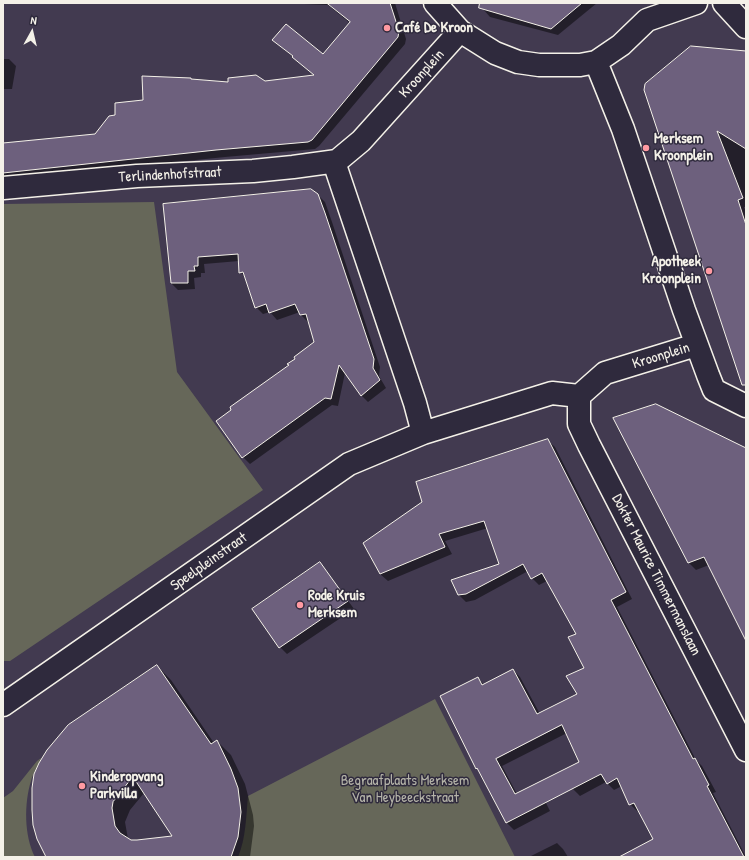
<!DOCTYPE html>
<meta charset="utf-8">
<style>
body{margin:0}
#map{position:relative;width:749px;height:860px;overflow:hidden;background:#423a50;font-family:"Patrick Hand",sans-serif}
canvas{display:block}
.frame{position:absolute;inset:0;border:4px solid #f4f1e8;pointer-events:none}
.north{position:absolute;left:12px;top:12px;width:40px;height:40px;-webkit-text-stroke:3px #2f2a3d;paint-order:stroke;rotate:8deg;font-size:11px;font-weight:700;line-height:16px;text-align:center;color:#f4f1e8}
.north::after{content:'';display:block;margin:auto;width:14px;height:18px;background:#f4f1e8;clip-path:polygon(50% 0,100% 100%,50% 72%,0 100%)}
</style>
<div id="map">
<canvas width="749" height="860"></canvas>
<div class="frame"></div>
<div class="north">N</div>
</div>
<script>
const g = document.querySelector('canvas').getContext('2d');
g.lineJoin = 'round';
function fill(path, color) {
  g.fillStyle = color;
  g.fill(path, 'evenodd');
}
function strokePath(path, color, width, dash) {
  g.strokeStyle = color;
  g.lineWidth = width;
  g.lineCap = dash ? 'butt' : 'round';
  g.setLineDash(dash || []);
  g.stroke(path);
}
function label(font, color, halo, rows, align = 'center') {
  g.font = font + ' "Patrick Hand",sans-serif';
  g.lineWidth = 3;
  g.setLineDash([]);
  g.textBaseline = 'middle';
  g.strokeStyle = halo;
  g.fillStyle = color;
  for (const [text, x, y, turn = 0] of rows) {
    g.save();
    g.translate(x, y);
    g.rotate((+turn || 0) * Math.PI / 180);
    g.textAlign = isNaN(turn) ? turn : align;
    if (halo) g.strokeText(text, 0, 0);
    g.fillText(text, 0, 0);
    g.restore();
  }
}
fill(new Path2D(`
 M154,202L177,372L263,490L10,661H3V204Z
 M435,699L515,857H238C246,838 246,817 248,796Z
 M41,758C38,766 33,773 31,781C24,803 24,836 35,857H3V798L13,791L37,761Z`), '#666759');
fill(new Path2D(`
 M281,3H395L406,39L405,44L319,146L315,149L225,157L3,180V144L96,135L116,116L144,100L192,80L229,83L265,82L315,75L273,40L323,55L350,23L328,5Z
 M481,3H597L558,35L490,17L483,9Z
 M746,52V207H744L746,212V374L645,90Z
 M3,59H9L16,66L12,89H3Z
 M318,195L325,202L332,222L380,367L379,376L386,388L368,402L361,395L345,373L338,406L332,405L250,464L243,457L290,366L315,342L309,322H308L301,315L300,312L277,320L270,312L263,314L256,307L246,277L240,272L239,261L204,264L205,273H201V277L194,278L195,289L178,290L171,283L164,204Z
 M547,440L555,447L632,599L617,607L696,760L702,766L716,792L713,793L746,857H621L654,840L639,810L637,811L630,804L622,786L614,790L606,782L580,796L573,789L563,771L581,762L567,733L502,766L517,794L541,793L550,811L514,830L507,823L480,771L478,678L484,685L513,670L520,677L540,714L579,694L585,668L577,634L547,581L539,585L532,578L528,571L475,600L466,602L459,595L452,581L500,565L488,528L445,541L452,554L388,581L380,574L364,544Z
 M746,448V637L709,565L696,570L688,562Z
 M319,563L326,570L354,609L287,654L280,647L253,609Z
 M157,666L171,680L214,743L217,741L231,755L245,784L253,815L254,826L250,857H47ZM144,793L174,837L130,841L128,839L125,822L130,810Z
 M557,843L563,849L568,857H529Z`), '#0007');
const building = new Path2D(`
 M327,3H390L399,31L398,37L312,140L308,142L216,150L3,173V143L95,134L109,116L115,115V103L143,100L142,76L191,78V79L228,82V78L256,75L265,81L314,75L292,57L293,56L272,40L286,24L323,54L350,22Z
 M480,3H582L551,29L479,8Z
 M691,46L746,51V149L717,131L743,198L738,200L746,225V385H742L644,90L645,84Z
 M311,189L318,194L325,213L374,359L373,368L380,380L361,396L339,365L331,399L325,398L242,458L216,421L231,410L230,407L289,365L287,364L295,359L294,357L314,342L306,314L300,315L295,304L269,313L266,304L255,308L243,272L239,273L238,254L198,257V266H194L195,271H188V283H171L163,204Z
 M656,404L746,448V641L704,557L688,563L613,418Z
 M548,439L626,592L611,600L693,759L695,758L709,785L707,786L744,857H619L653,839L634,803L629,805L617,778L607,784L601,774L506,823L477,768L476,769L440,696L478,677L482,685L513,669L537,714L577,694L566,676L584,668L568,637L576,634L542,573L531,579L523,564L466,594L458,595L451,580L499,564L484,521L439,534L445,547L380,574L363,543L422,502L416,482ZM562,725L579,762L515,794L496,759Z
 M320,562L348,601L279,648L252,609Z
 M157,665L211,744L217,740L231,769L238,788L241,812L238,837L231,857H46L37,839L33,825L32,810V788L34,774L39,763L47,750L68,725ZM133,777L172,836L137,840H131L120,833L115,826L112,808L113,802Z`);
fill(building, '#6d607d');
strokePath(building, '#f4f1e8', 1);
const minor = new Path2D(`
 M435,3L460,31L495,53L518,62L539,65H580L596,62L621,45L647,20L696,3
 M724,3L746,27
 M596,62L623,129L684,310L708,375L714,390L746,406
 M3,188L137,176L253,171L293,167L337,161
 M579,396V424L589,445L746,750
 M423,433L415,403L336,168L337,161L361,141L460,31
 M3,705L349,464L423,433L552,393L579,396L605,373L696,345`);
strokePath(minor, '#f4f1e8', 25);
strokePath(minor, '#2f2a3d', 22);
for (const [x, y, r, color] of [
 [387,28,4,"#ff9aa2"],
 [646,148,4,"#ff9aa2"],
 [709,271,4,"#ff9aa2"],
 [300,605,4,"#ff9aa2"],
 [82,786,4,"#ff9aa2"]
]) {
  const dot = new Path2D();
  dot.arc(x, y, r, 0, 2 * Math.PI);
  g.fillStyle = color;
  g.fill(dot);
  strokePath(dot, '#2f2a3d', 1.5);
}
label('bold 15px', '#f4f1e8', '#2f2a3d', [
 ["Café De Kroon",395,28],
 ["Merksem",654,139],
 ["Kroonplein",654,156],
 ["Apotheek",701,262,"right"],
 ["Kroonplein",701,279,"right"],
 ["Rode Kruis",308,596],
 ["Merksem",308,613],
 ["Kinderopvang",90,777],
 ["Parkvilla",90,794]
], 'left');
label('15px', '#f4f1e8', '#2f2a3d', [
 ["Kroonplein",422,74,-48],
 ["Terlindenhofstraat",170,175,-3],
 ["Kroonplein",661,356,-17],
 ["Speelpleinstraat",209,562,-35],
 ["Dokter Maurice Timmermanslaan",656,575,63]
]);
label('15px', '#b4b3a8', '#2f2a3d', [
 ["Begraafplaats Merksem",405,781],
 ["Van Heybeeckstraat",405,798]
]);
</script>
